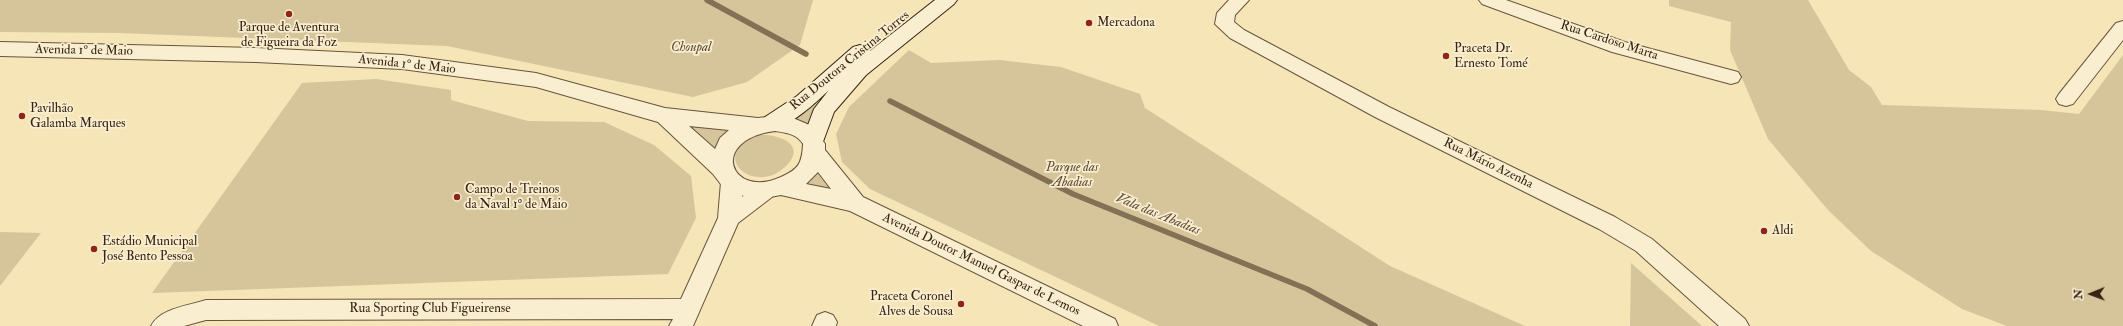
<!DOCTYPE html>
<meta charset="utf-8">
<style>
body{margin:0}
#map{position:relative;width:2123px;height:326px;overflow:hidden;background:#f6e5b7;font-family:"IM FELL Double Pica",serif}
canvas{display:block}
.north{position:absolute;left:2071px;top:274px;width:40px;height:40px;-webkit-text-stroke:3px #f9eed0;paint-order:stroke;rotate:269deg;font-size:11px;font-weight:700;line-height:16px;text-align:center;color:#382414}
.north::after{content:'';display:block;margin:auto;width:14px;height:18px;background:#382414;clip-path:polygon(50% 0,100% 100%,50% 72%,0 100%)}
</style>
<div id="map">
<canvas width="2123" height="326"></canvas>
<div class="north">N</div>
</div>
<script>
const g = document.querySelector('canvas').getContext('2d');
g.lineJoin = 'round';
function fill(path, color) {
  g.fillStyle = color;
  g.fill(path, 'evenodd');
}
function strokePath(path, color, width, dash) {
  g.strokeStyle = color;
  g.lineWidth = width;
  g.lineCap = dash ? 'butt' : 'round';
  g.setLineDash(dash || []);
  g.stroke(path);
}
function label(font, color, halo, rows, align = 'center') {
  g.font = font + ' "IM FELL Double Pica",serif';
  g.lineWidth = 3.5;
  g.setLineDash([]);
  g.textBaseline = 'middle';
  g.strokeStyle = halo;
  g.fillStyle = color;
  for (const [text, x, y, turn = 0] of rows) {
    g.save();
    g.translate(x, y);
    g.rotate((+turn || 0) * Math.PI / 180);
    g.textAlign = isNaN(turn) ? turn : align;
    if (halo) g.strokeText(text, 0, 0);
    g.fillText(text, 0, 0);
    g.restore();
  }
}
fill(new Path2D(`
 M0,0H813L800,45L747,82L693,97L447,46L120,33L0,32Z
 M1669,0H1808L1849,70L1871,87L1882,105L2041,110L2079,114L2123,55V326H2007L1962,309L1871,251L1828,210L1768,139L1730,50L1731,22L1669,6Z
 M909,50L931,63L999,60L1061,67L1140,94L1145,108L1390,266L1525,326H1159L870,189L842,162L836,134L849,107Z
 M376,79L451,90V100L528,121L604,122L654,145L691,176L696,218L668,274L152,293L302,83Z
 M819,97L824,100L810,130L783,120Z
 M675,120L742,127L715,155Z
 M761,135C778,134 807,144 787,165C755,199 704,153 761,135Z
 M815,161L836,190L810,188L801,180Z
 M0,232L41,233L0,286Z
 M1631,263L1702,326H1630Z`), '#d6c49b');
strokePath(new Path2D(`
 M707,0L806,54
 M890,101L1073,194L1307,289L1375,326`), '#837055', 5.5);
const minor = new Path2D(`
 M1229,0H1249L1235,15L1234,22L1244,30L1389,107L1615,217L1652,239L1745,319L1749,326H1719L1636,251L1599,229L1375,117L1230,38L1215,24L1217,13Z
 M1479,0H1506L1625,42L1738,72L1741,77L1738,82L1731,84L1612,52L1482,4Z
 M2123,21V40L2073,104L2066,106L2059,104L2056,99L2059,94L2116,23Z
 M732,174L740,176L743,182L742,197C752,189 759,181 772,185L775,191L772,197L738,223L693,326H669L673,319L206,320L184,326H151C160,308 188,306 206,300L681,299L718,218L721,182L724,176Z
 M825,312L833,315L837,322L836,326H812L817,315Z`);
const tertiary = new Path2D(`
 M0,42L256,48L402,55L536,73L665,108L758,118L775,116L793,118L814,127L825,144V150L863,197L1115,319L1118,326H1083L850,211L781,195L759,199L735,194L723,187L713,174L658,122L536,87L402,69L256,62L0,56ZM689,126L729,130L720,138L715,149ZM775,131C787,133 797,134 803,144C802,163 799,169 781,177C731,200 707,140 775,131ZM818,172L831,189L806,184Z`);
const secondary = new Path2D(`
 M935,0H957L954,4L866,75L834,112L821,147L813,149L805,147L802,141L814,109L829,90C815,103 785,133 765,127L762,122L765,117L797,96L853,47L860,45L867,47L870,51Z`);
strokePath(minor, '#68543d', 2);
strokePath(tertiary, '#68543d', 2);
strokePath(secondary, '#382414', 2);
fill(minor, '#f9eed0');
fill(tertiary, '#f9eed0');
fill(secondary, '#f9eed0');
for (const [x, y, r, color] of [
 [289,14,4,"#8f2418"],
 [1089,23,4,"#8f2418"],
 [1446,56,4,"#8f2418"],
 [22,116,4,"#8f2418"],
 [457,197,4,"#8f2418"],
 [1764,231,4,"#8f2418"],
 [94,249,4,"#8f2418"],
 [961,304,4,"#8f2418"]
]) {
  const dot = new Path2D();
  dot.arc(x, y, r, 0, 2 * Math.PI);
  g.fillStyle = color;
  g.fill(dot);
  strokePath(dot, '#f9eed0', 1.5);
}
label('13px', '#382414', '#f9eed0', [
 ["Mercadona",1097,23],
 ["Parque de Aventura",289,28,"center"],
 ["de Figueira da Foz",289,43,"center"],
 ["Praceta Dr.",1454,49],
 ["Ernesto Tomé",1454,64],
 ["Pavilhão",30,109],
 ["Galamba Marques",30,124],
 ["Campo de Treinos",465,190],
 ["da Naval 1º de Maio",465,205],
 ["Aldi",1772,231],
 ["Estádio Municipal",102,242],
 ["José Bento Pessoa",102,257],
 ["Praceta Coronel",953,297,"right"],
 ["Alves de Sousa",953,312,"right"]
], 'left');
label('13px', '#382414', '#f9eed0', [
 ["Rua Cardoso Marta",1609,41,18],
 ["Avenida 1º de Maio",84,51,1],
 ["Rua Doutora Cristina Torres",850,61,-39],
 ["Avenida 1º de Maio",407,65,6],
 ["Rua Mário Azenha",1488,164,26],
 ["Avenida Doutor Manuel Gaspar de Lemos",981,265,26],
 ["Rua Sporting Club Figueirense",430,309]
]);
label('italic 13px', '#604c36', '#f9eed0', [
 ["Choupal",691,48],
 ["Parque das",1072,168],
 ["Abadias",1072,183]
]);
label('italic 14px', '#64503a', '#f9eed0', [
 ["Vala das Abadias",1158,215,22]
]);
</script>
